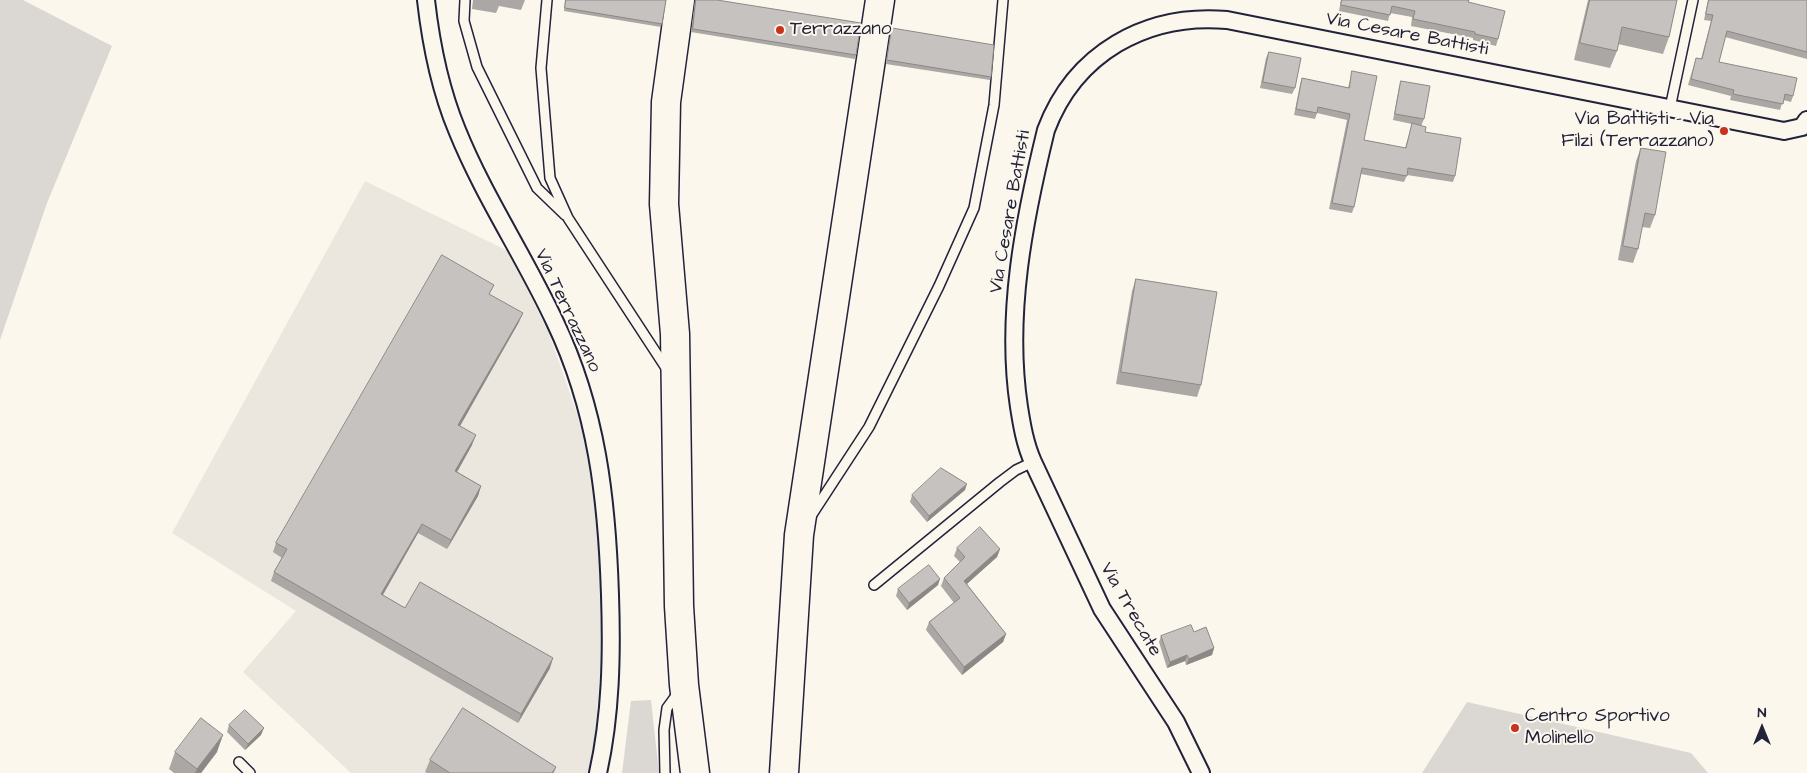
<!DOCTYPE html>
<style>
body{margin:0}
#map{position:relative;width:1807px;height:773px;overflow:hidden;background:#fbf7ec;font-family:"Architects Daughter",sans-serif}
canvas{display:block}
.north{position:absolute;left:1737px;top:703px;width:50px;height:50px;-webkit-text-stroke:4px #fbf7ec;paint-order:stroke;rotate:0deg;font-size:14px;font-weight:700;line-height:20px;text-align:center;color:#22223b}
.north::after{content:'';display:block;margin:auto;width:18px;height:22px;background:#22223b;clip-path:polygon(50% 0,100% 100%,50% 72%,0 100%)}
</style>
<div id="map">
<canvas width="1807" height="773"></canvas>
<div class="north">N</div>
</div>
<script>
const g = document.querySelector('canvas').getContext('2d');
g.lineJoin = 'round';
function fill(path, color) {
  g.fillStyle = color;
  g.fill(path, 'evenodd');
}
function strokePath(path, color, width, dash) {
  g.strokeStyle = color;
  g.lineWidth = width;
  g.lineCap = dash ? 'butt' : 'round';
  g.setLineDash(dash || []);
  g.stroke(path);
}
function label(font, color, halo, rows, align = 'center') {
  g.font = font + ' "Architects Daughter",sans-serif';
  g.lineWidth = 4;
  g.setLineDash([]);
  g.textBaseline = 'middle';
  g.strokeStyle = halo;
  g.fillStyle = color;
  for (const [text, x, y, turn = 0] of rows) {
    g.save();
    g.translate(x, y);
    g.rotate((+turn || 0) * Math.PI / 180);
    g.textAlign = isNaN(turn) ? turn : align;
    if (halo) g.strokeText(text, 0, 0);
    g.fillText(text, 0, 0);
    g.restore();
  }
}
fill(new Path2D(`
 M365,181L508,251L548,331L579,419L596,483L603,590L601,660L596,727L589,773H351L243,672L296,611L172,533Z`), '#ebe7df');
fill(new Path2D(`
 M0,0H23L112,46L47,203L0,340Z
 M651,700L659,773H622L631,701Z
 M1467,702L1691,753L1708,773H1422Z`), '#dbd8d3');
const lane = new Path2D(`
 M465,0L464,21L477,67L537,188L565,215
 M547,0L541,68L550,178L568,218L668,371
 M1670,108L1693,0
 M811,516L869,427L939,286L974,208L994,105L1003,0
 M874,585L1000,482L1016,470L1033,462
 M239,762L250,773
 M665,773L664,730L667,708L678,693`);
const street = new Path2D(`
 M426,0C431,44 440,89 457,130C484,197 525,257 555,322C597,410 607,499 610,595C612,654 611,715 598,773
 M1201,773L1176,722L1102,609L1033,462C1025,444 1022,426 1019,407C1005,315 1024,220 1046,130C1075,53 1146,13 1227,20L1784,131L1802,127L1807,120`);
const highway = new Path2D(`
 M680,0L666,102L664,204L675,334L679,606L684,685L695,773
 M784,773L799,535L880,0`);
strokePath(lane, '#22223b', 12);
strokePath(street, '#22223b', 20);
strokePath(highway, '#22223b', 31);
strokePath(lane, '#fbf7ec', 9);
strokePath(street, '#fbf7ec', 16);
strokePath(highway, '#fbf7ec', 28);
fill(new Path2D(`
 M473,0H525L521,10L499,6L496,13L472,9Z
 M565,0H666L661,27L564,11Z
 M695,0H717L856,55L855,59L691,32Z
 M1341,0H1469L1468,2L1498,39L1496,46L1473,40V38L1411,26L1412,17L1390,13L1388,21L1339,11Z
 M1588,0H1677L1669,37L1663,54L1618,44L1617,51L1610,68L1574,60Z
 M1708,0H1807V59L1725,37L1719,62L1793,96L1791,102L1783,100L1780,110L1730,100L1731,96L1688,85L1696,58L1701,59L1711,21L1704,20Z
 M892,28L991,77L990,80L886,64Z
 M1269,52L1295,88L1292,94L1260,88L1266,58Z
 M1352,71L1364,140L1405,148L1412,124L1393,120L1399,88L1401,81L1424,119L1421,126L1455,176L1453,182L1407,175L1404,182L1361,174L1354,207L1352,213L1329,209L1347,120L1317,113L1315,119L1294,115L1300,85L1302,78L1348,88Z
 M1641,148L1655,215L1650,228L1642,227L1638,249L1633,263L1618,260L1636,161Z
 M1136,279L1201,385L1197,397L1116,384L1132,291Z
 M491,295L519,322L459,426L472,445L457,472L481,486L478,496L447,549L418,533L383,595L405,608L550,668L518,723L271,581L274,572L282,558L273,552L276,543Z
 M965,490L927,522L910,502L912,495Z
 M957,548L1000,549L997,557L967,584L1006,634L1003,642L962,675L926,630L929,622L954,603L941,586L944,578L960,562L954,556Z
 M938,585L907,610L896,596L898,589Z
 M1194,632L1214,648L1212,655L1186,665L1185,661L1167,668L1159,642L1161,636Z
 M229,725L261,735L245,750L227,732Z
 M175,752H217L201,773H174L169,769Z
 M430,760L556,767L554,773H427L425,772Z`), '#aaa7a5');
fill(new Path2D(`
 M523,313L519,322L455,435L458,425Z
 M476,435L472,445L452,481L455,471Z
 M967,484L965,490L927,522L929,516Z
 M481,486L478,496L447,549L451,540Z
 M422,524L418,533L378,603L381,594Z
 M1000,549L997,557L961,589L964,581Z
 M940,579L938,585L907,610L909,603Z
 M1006,634L1003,642L962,675L964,667Z
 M1214,648L1212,655L1186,665L1189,659Z
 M1187,655L1185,661L1167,668L1170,662Z
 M553,658L550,668L518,723L521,714Z
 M264,728L261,735L245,750L248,744Z
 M223,735L217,752L201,773H195L197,769Z`), '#8b8886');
const building = new Path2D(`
 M566,0H666L662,24L565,8Z
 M696,0H717L861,23L856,55L693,29Z
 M1342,0H1469L1468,2L1505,11L1498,39L1475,34V32L1413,19L1415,11L1392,6L1390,15L1341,5Z
 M1590,0H1677L1669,37L1622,27L1617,51L1580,43Z
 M1709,0H1807V52L1727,31L1719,62L1797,78L1793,96L1785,94L1783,104L1733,94L1734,90L1691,79L1696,58L1702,59L1713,15L1706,14Z
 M892,28L994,45L991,77L887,60Z
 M1269,52L1301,58L1295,88L1263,82Z
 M1352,71L1377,76L1364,140L1406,148L1412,123L1426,127L1425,132L1461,138L1455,176L1408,168L1407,176L1362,168L1354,207L1332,203L1350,114L1318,107L1317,113L1296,109L1302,78L1349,88Z
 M1401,81L1430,86L1424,119L1395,114Z
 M1641,148L1666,152L1655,215L1645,213L1638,249L1623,246Z
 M442,255L494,285L489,294L523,313L458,425L476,435L455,471L481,486L451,540L422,524L381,594L405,608L420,582L553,658L521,714L274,572L287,549L276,543Z
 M1136,279L1217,292L1201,385L1121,372Z
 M941,468L967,484L929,516L912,495Z
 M980,527L1000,549L964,581L1006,634L964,667L929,622L960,598L944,578L965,557L957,548Z
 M929,565L940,579L909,603L898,589Z
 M1191,625L1194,632L1206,627L1214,648L1189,659L1187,655L1170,662L1161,636Z
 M463,708L556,767L552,773H450L430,760Z
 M245,710L264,728L248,744L229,725Z
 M201,718L223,735L197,769L175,752Z`);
fill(building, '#c6c2c0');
strokePath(building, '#8b8886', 1);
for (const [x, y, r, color] of [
 [780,30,5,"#c8321e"],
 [1724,131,5,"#c8321e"],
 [1515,728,5,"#c8321e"]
]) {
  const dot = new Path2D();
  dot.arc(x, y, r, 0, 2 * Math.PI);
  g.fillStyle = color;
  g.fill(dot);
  strokePath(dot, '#fbf7ec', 2);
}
label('19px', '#22223b', '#fbf7ec', [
 ["Terrazzano",790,30],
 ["Via Battisti - Via",1714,120,"right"],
 ["Filzi (Terrazzano)",1714,142,"right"],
 ["Centro Sportivo",1525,717],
 ["Molinello",1525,739]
], 'left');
label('19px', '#22223b', '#fbf7ec', [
 ["Via Cesare Battisti",1407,35,11],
 ["Via Cesare Battisti",1011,212,-80],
 ["Via Terrazzano",567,311,65],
 ["Via Trecate",1130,610,60]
]);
</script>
